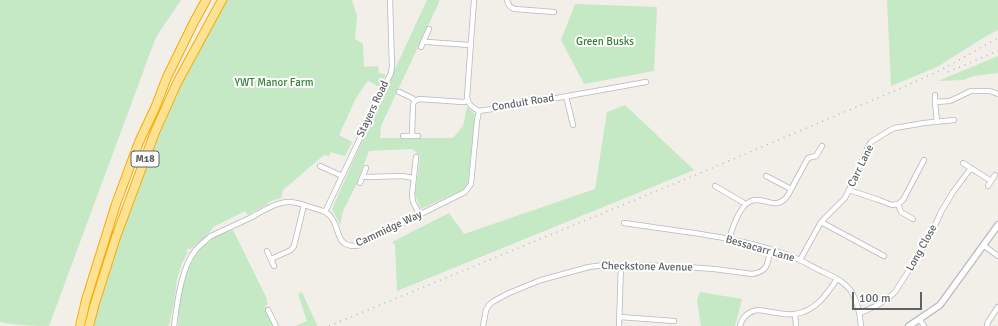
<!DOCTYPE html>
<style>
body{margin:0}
#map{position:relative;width:998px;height:326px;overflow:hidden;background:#f1efe8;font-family:Signika,sans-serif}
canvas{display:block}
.scale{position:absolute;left:852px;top:292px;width:70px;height:18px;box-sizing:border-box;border:2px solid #5f6368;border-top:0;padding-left:5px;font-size:12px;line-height:14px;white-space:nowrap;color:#5f6368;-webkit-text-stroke:3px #fff;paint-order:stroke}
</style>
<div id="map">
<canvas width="998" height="326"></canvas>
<div class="scale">100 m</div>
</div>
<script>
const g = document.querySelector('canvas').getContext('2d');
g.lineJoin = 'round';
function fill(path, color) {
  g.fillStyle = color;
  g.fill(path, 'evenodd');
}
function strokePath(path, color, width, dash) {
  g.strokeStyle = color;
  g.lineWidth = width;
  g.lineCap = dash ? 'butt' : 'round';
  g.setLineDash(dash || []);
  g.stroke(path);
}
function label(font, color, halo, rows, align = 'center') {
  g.font = font + ' Signika,sans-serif';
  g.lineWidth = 4;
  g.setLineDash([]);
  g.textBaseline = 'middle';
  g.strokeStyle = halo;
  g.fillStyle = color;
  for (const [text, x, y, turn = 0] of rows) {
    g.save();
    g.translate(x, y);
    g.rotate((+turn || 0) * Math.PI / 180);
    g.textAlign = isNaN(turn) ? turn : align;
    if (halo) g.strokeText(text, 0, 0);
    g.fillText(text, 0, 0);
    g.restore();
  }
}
fill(new Path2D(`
 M0,0H181L156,37L49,326C32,326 16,325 0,322Z
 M226,0H352L357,16L355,39L363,44L364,67L378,66L379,73L386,75L379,87L369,81L367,82L356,98L339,135L352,142L345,156L331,152L329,156L324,155L283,190L281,198L271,201L266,205L248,215L245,211L213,227C209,237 197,242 190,250L188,248L186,251L188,252L182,263L177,279L175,296L170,322L168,326H93C116,236 150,148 191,64C202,42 214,21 226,0Z
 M427,0H440L381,126L380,138H453L463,126L467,107L475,114L468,182L464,189L421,209L415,195L420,156L412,149L369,151L357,183L343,211L340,225L332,209L371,121Z
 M887,0H998V30L988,35L937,67L891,86Z
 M575,4L657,7L654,71L584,84L561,40Z
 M998,56V73L974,76L963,80L938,81Z
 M625,105L694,170L397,291L395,245L392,242L449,213L464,234L595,189L607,112Z
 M233,230L267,299L266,300L268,304L265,306L273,326H178C179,313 179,298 183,286C187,267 198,248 213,236C217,234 224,231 228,231C233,231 228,232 233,230Z
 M302,292L317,325L316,326H295L307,321L298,294Z
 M700,292L742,299L735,326H701L697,301Z`), '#c5e8c5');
const minor = new Path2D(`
 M474,0L467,97C468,105 473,108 479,111
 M507,0C508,5 510,8 515,9L554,12
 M424,41L427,42L470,45
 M421,47L429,29
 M399,92L412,98L415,101
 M935,95V102
 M566,96L573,125
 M479,111L512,106L646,82
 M937,122L935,102L950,101L971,91H990L998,94
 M403,136H418
 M412,136L413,104L415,101L419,99L463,102L467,101
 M416,157L412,195L413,202L420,215
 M963,163L991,181
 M320,166L342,176
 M363,176L367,177L403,176L413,178
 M766,176L791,189
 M360,183L366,168
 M715,186L744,203L745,204
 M988,186L995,175
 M849,190L879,200L892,205L898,204L903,200L924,160
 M898,204L901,212L913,219
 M325,212L391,73L392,67L390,0
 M821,222L884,256
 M624,223C678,231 734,236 785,254C798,258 809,265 821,271C832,276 844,281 851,291C858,302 860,314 861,326
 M729,239C732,229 740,205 751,201C765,195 776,213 788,195L808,158L816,156L822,146
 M983,245L998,256
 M267,251L274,266
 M271,259L291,250L294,246L304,205
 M800,260L821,222L845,198L849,190L869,145L871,142L892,129L895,128L924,123L954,120
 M268,310L276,326
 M860,313C874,307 884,303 895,292L929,239L941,212L953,192L971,168
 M795,314L796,326
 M620,317L674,321
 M920,320L924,326
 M174,326C177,304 181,268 195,251C199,245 205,241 211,236C224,230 237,224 250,218C261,212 276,202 289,202C297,202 305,205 313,208C320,210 327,211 331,217C341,230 335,247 357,246L465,192L471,184L477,121L479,111
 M483,326L486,310L489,305L494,301L509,293L541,280L589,267L604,265H621L673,266L714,269L752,274C768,272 768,263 770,249
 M619,326L621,265
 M740,326C742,317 749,311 758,310C769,311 786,316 795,314C816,311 827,294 837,279
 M987,326L988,322L998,307`);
const tertiary = new Path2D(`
 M909,326L940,305L998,225`);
const motorway = new Path2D(`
 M80,326L86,300L116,204L139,142L155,108L167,77L194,22L206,0
 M89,326L95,303L116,237L155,132L177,83L222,0`);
strokePath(minor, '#b5b8bc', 6);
strokePath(tertiary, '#b5b8bc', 8);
strokePath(motorway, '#f9ab00', 10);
strokePath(minor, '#fff', 4.5);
strokePath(tertiary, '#fff', 5.5);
strokePath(motorway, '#fde293', 8);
strokePath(new Path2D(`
 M948,72L998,51
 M329,326L705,171L899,89L941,70L998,38`), '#b6b7b8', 1.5, [1, 5]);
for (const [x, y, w] of [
 [145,159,28]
]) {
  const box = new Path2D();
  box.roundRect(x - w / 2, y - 8, w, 16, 3);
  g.fillStyle = '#fff';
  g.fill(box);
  strokePath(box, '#5f6368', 1);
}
label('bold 10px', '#5f6368', null, [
 ["M18",145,159]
]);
label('11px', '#348238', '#fff', [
 ["Green Busks",605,42],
 ["YWT Manor Farm",274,83]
]);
label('11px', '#5f6368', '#fff', [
 ["Conduit Road",523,103,-9],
 ["Stayers Road",373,109,-65],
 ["Carr Lane",861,166,-64],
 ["Cammidge Way",389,229,-25],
 ["Long Close",922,248,-61],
 ["Bessacarr Lane",760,249,16],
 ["Checkstone Avenue",647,267,1]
]);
</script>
